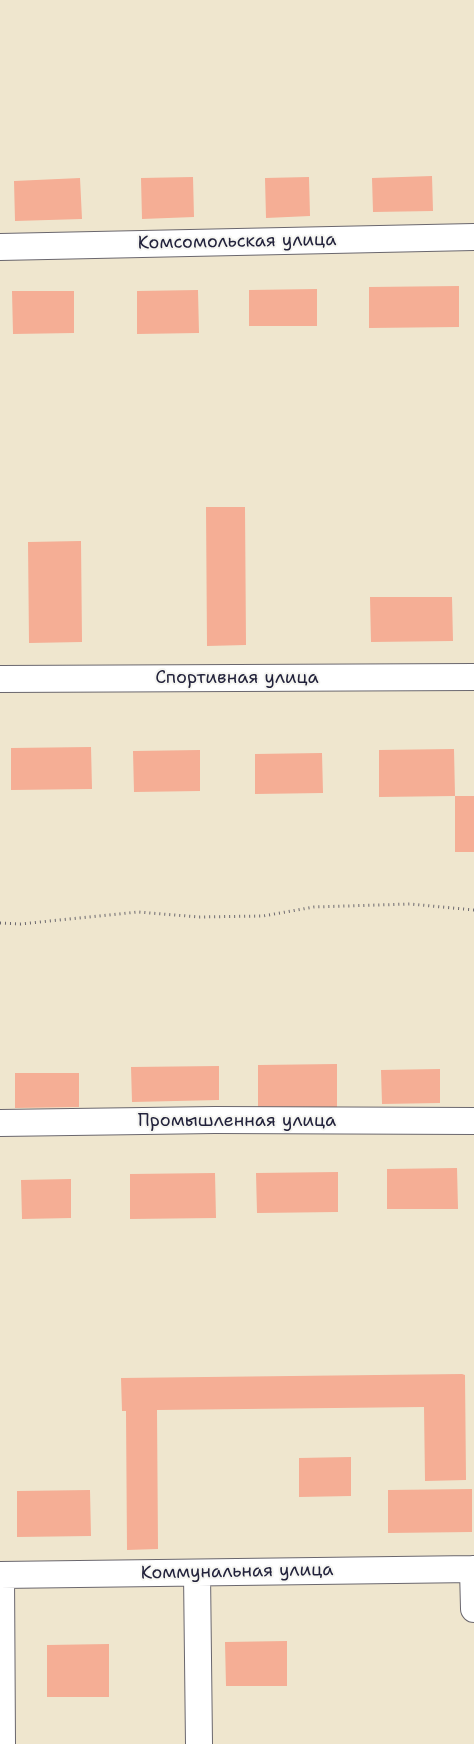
<!DOCTYPE html>
<meta charset="utf-8">
<style>
body{margin:0}
canvas{display:block;background:#efe6ce}
</style>
<canvas width="474" height="1744"></canvas>
<script>
const g = document.querySelector('canvas').getContext('2d');
g.lineJoin = 'round';
function fill(path, color) {
  g.fillStyle = color;
  g.fill(path, 'evenodd');
}
function strokePath(path, color, width, dash) {
  g.strokeStyle = color;
  g.lineWidth = width;
  g.lineCap = dash ? 'butt' : 'round';
  g.setLineDash(dash || []);
  g.stroke(path);
}
function label(font, color, halo, rows, align = 'center') {
  g.font = font + ' "Shantell Sans",sans-serif';
  g.lineWidth = 4;
  g.setLineDash([]);
  g.textBaseline = 'middle';
  g.strokeStyle = halo;
  g.fillStyle = color;
  for (const [text, x, y, turn = 0] of rows) {
    g.save();
    g.translate(x, y);
    g.rotate((+turn || 0) * Math.PI / 180);
    g.textAlign = isNaN(turn) ? turn : align;
    if (halo) g.strokeText(text, 0, 0);
    g.fillText(text, 0, 0);
    g.restore();
  }
}
fill(new Path2D(`
 M432,176L433,211L373,212L372,178Z
 M193,177L194,217L142,219L141,178Z
 M309,177L310,216L266,218L265,178Z
 M80,178L82,219L15,221L14,181Z
 M459,286V327L369,328V287Z
 M317,289V326H249V290Z
 M198,290L199,333L137,334V291Z
 M12,291H74V333L13,334Z
 M206,507H245L246,645L207,646Z
 M81,541L82,642L29,643L28,542Z
 M370,597H452L453,641L371,642Z
 M91,747L92,789L11,790V748Z
 M454,749L455,796L379,797V750Z
 M200,750V791L134,792L133,751Z
 M322,753L323,793L255,794V754Z
 M455,796H474V852H455Z
 M337,1064V1108L258,1109V1065Z
 M219,1066V1100L132,1102L131,1067Z
 M440,1069V1103L382,1104L381,1070Z
 M15,1073H79V1107L15,1108Z
 M457,1168L458,1209H387V1169Z
 M338,1172V1212L257,1213L256,1173Z
 M215,1173L216,1218L130,1219V1174Z
 M71,1179V1218L22,1219L21,1180Z
 M462,1374L465,1375L466,1480L425,1481L424,1407L157,1410L158,1549L127,1550L126,1411H122L121,1378Z
 M351,1457V1496L299,1497V1458Z
 M472,1489V1532L388,1533V1490Z
 M90,1490L91,1536L17,1537V1491Z
 M287,1641V1686H226L225,1642Z
 M109,1644V1697H47V1645Z`), '#f5ae95');
const minor = new Path2D(`
 M0,247L474,237
 M0,679L474,677
 M0,1123L215,1120L474,1121
 M473,1569L474,1609
 M197,1573L199,1744
 M0,1575L474,1569
 M1,1575L2,1744`);
strokePath(minor, '#6a676e', 28);
strokePath(new Path2D(`
 M0,923L20,924L138,912L199,917L263,916L314,907L410,904L474,910`), '#6a676e', 3, [1, 4]);
strokePath(minor, '#fff', 26);
label('18px', '#22223b', '#f6f6f2', [
 ["Комсомольская улица",237,242,-1],
 ["Спортивная улица",237,678],
 ["Промышленная улица",237,1121],
 ["Коммунальная улица",237,1572,-1]
]);
</script>
